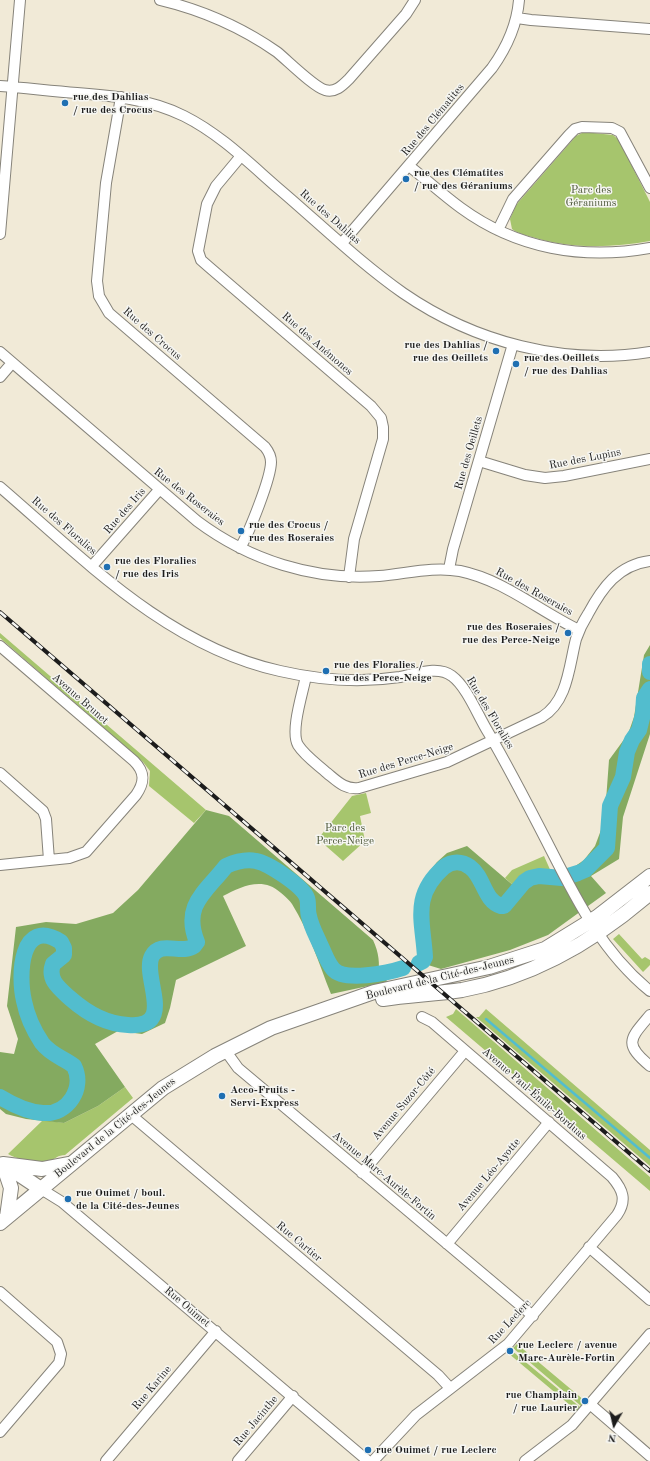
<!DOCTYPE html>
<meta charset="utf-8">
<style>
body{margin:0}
#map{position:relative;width:650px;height:1461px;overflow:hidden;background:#f1ead7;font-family:"Old Standard TT",serif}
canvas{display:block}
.north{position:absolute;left:594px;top:1405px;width:40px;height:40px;-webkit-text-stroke:3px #f6f6f2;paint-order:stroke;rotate:188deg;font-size:11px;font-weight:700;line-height:16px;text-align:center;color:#1c1c1c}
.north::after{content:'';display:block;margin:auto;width:14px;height:18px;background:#1c1c1c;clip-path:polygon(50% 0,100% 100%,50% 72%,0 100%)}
</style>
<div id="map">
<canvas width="650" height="1461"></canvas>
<div class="north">N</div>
</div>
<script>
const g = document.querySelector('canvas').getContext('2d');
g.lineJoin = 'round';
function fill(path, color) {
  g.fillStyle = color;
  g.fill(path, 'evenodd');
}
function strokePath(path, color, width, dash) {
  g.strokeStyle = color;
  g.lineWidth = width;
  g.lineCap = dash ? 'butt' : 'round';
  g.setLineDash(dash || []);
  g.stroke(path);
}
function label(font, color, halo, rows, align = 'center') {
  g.font = font + ' "Old Standard TT",serif';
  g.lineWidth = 3;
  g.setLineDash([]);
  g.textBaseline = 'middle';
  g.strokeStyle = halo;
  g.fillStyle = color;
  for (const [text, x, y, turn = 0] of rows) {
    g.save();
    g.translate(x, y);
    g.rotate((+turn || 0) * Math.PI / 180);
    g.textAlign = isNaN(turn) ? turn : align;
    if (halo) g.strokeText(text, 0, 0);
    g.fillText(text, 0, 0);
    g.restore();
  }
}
fill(new Path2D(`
 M584,132L613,135L619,140L650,202V241C610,248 571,249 532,237C525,235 517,233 512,229L510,219L516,205L576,136Z
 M0,633L206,810L194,823L149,786L150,771L143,762L0,638Z
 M366,793L371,813L360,816L365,841L343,861L318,839L352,796Z
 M544,856L552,874C537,870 524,874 514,886L505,878L512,870Z
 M619,934L642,959L645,957L650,960V965L643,972L613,939Z
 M456,1009L650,1177V1191L446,1017L453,1014Z
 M486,1009L650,1150V1166L476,1017H479Z
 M125,1087L133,1098L65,1155C58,1155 55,1159 50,1161C37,1164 19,1160 8,1154L43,1120L64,1123L98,1106Z
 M517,1344L585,1401L581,1406L513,1348Z
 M511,1350L580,1407L577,1411L508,1353Z`), '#a6c56d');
fill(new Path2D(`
 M650,645V734L623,817L619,859L591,876L606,893L548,935L510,950L441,969L428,965L417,946L416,916L418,896L429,872L437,862L447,853L467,846L514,886C525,872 543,868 558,878L584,860L595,846L601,830L605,814L609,760L628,734L634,717L644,655Z
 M206,810L229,816L373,940C379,953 380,963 378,977L386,978L387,982L331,994C319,964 309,931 292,904C288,898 276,888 270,886C254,880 237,889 223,896L246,946L176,980L170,1008L165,1023L142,1034L118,1031L95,1044L125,1087L98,1106L64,1123L26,1119L6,1114L0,1109V1052L14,1054L18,1039L7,1006L16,927L46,922L76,924L113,913L138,890Z`), '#84aa60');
strokePath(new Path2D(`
 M486,1019L650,1158`), '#52bdce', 2.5);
strokePath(new Path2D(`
 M650,664V672
 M419,963L423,961L425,957C423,921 411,896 444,867C452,861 462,861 470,867C484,877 484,901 501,906H504L524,882L530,878L539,876L562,878L578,873L585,870L607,848L610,806L623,777L627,752L632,740L639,730L643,714L644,698L650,689
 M0,1097C13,1105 28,1112 43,1113C68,1115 85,1088 74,1066C64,1058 51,1055 42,1043C34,1031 27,1016 24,1001C18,976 20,916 61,942L64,948V955L53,964C47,980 60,989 71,999C87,1013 105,1024 128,1025C178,1029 141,976 152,956C161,940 181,955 194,946L197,942C182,905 206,892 226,866C235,862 246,859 256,861C268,863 303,886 307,898C309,903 307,910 309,916C311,926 316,935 320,944C324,952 327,962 333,969C344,982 388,973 403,968`), '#52bdce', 16);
const street = new Path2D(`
 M160,0C202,10 241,27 277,52C288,61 314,87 325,90C335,93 342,86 349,79L406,14L415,0
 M517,18L531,20L650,29
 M0,86C26,88 51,91 77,93C114,96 150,99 184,116C220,134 249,163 279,189C319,223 360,263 403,293C474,342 564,366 650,352
 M121,97L106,183L97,281L99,296L109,313L265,447C269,452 271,456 271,462C271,478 249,533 240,548
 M241,156L216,186L207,204L198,251L201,260L209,267L371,406L381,418L383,427V439L354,539L349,577
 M409,166C427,180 443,195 461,208C517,249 583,260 650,248
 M498,230L513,199L569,135L575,129L582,127L612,128L620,132L650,188
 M0,234L20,0
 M342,243L492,68C507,47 517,25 519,0
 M0,352L197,521C249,560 314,581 379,576C406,574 432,566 460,571C504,580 539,611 579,630
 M0,377L12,363
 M479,461L525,475L545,478L564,476L650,459
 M0,487C85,560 167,646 280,671C319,680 360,683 400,677C416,674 438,665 452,676C467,687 478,716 488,732C509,768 528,805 547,842C575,897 601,951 650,991
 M92,566L159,490
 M449,569L453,549L513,344
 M0,646L134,761C145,772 145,782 136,795L86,852L69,858L0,865
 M306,676C303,692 290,731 298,745C305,756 317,764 327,773C337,781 345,790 359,788L447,762L542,717C568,701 569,666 576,639C579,630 583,622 588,614C602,588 618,565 650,561
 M0,773L43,811L46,819L49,860
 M650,1015C630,1039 623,1043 650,1066
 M225,1050L238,1068L533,1316
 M131,1115L438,1375L450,1388
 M362,1173L465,1051
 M41,1189L62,1202L368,1461
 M447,1244L549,1122
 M589,1247L650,1300
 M0,1292L57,1342L61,1354L59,1363L0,1432
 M591,1405L650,1456
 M106,1461L216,1331
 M238,1461L293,1396
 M373,1461L416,1415L508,1344L617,1215C627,1200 623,1190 612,1177L432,1022L422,1017
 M525,1461L572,1425L650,1334`);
const secondary = new Path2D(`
 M383,999C409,995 436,994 462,990C533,977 596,940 650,893
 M3,1164L42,1169L68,1164
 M3,1164L11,1188L7,1217
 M8,1167L41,1189
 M0,1223L163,1088L215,1056L271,1028L374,992L489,967L545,949L597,917L650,876`);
strokePath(street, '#86837a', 12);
strokePath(secondary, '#86837a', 16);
strokePath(street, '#fff', 10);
strokePath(secondary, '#fff', 14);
const rail = new Path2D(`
 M0,612L650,1171`);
strokePath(rail, '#1c1c1c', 4);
strokePath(rail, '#f6f6f2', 2.5, [8]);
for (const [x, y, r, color] of [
 [65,103,4,"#1f6fb2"],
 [406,179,4,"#1f6fb2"],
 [496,351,4,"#1f6fb2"],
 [516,364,4,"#1f6fb2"],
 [241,531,4,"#1f6fb2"],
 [107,567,4,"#1f6fb2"],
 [568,633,4,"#1f6fb2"],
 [326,671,4,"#1f6fb2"],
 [222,1096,4,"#1f6fb2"],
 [68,1199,4,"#1f6fb2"],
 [510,1351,4,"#1f6fb2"],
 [585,1401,4,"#1f6fb2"],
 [368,1450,4,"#1f6fb2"]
]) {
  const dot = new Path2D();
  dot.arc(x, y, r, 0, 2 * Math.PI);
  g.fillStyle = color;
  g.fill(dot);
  strokePath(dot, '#f6f6f2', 1.5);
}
label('bold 11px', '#1c1c1c', '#f6f6f2', [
 ["rue des Dahlias",73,97],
 ["/ rue des Crocus",73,110],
 ["rue des Clématites",414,173],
 ["/ rue des Géraniums",414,186],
 ["rue des Dahlias /",488,345,"right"],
 ["rue des Oeillets",488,358,"right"],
 ["rue des Oeillets",524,358],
 ["/ rue des Dahlias",524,371],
 ["rue des Crocus /",249,525],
 ["rue des Roseraies",249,538],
 ["rue des Floralies",115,561],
 ["/ rue des Iris",115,574],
 ["rue des Roseraies /",560,627,"right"],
 ["rue des Perce-Neige",560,640,"right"],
 ["rue des Floralies /",334,665],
 ["rue des Perce-Neige",334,678],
 ["Acco-Fruits -",230,1090],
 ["Servi-Express",230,1103],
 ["rue Ouimet / boul.",76,1193],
 ["de la Cité-des-Jeunes",76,1206],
 ["rue Leclerc / avenue",518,1345],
 ["Marc-Aurèle-Fortin",518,1358],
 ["rue Champlain",577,1395,"right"],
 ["/ rue Laurier",577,1408,"right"],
 ["rue Ouimet / rue Leclerc",376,1450]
], 'left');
label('11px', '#1c1c1c', '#f6f6f2', [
 ["Rue des Clématites",433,120,-50],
 ["Rue des Dahlias",330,217,41],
 ["Rue des Crocus",152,334,41],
 ["Rue des Anémones",317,344,41],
 ["Rue des Oeillets",469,453,-74],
 ["Rue des Lupins",585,459,-11],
 ["Rue des Roseraies",189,497,38],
 ["Rue des Iris",125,511,-49],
 ["Rue des Floralies",64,526,41],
 ["Rue des Roseraies",534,592,29],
 ["Avenue Brunet",80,699,41],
 ["Rue des Floralies",490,713,59],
 ["Rue des Perce-Neige",406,761,-17],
 ["Boulevard de la Cité-des-Jeunes",440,978,-14],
 ["Avenue Paul-Émile-Borduas",534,1094,41],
 ["Avenue Suzor-Côté",404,1104,-50],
 ["Boulevard de la Cité-des-Jeunes",115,1128,-39],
 ["Avenue Léo-Ayotte",489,1175,-50],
 ["Avenue Marc-Aurèle-Fortin",384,1176,40],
 ["Rue Cartier",299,1242,40],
 ["Rue Ouimet",187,1307,40],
 ["Rue Leclerc",510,1322,-47],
 ["Rue Karine",152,1388,-50],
 ["Rue Jacinthe",256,1421,-50]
]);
label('11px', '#4c5738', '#f6f6f2', [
 ["Parc des",591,190],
 ["Géraniums",591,203],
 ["Parc des",345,828],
 ["Perce-Neige",345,841]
]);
</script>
